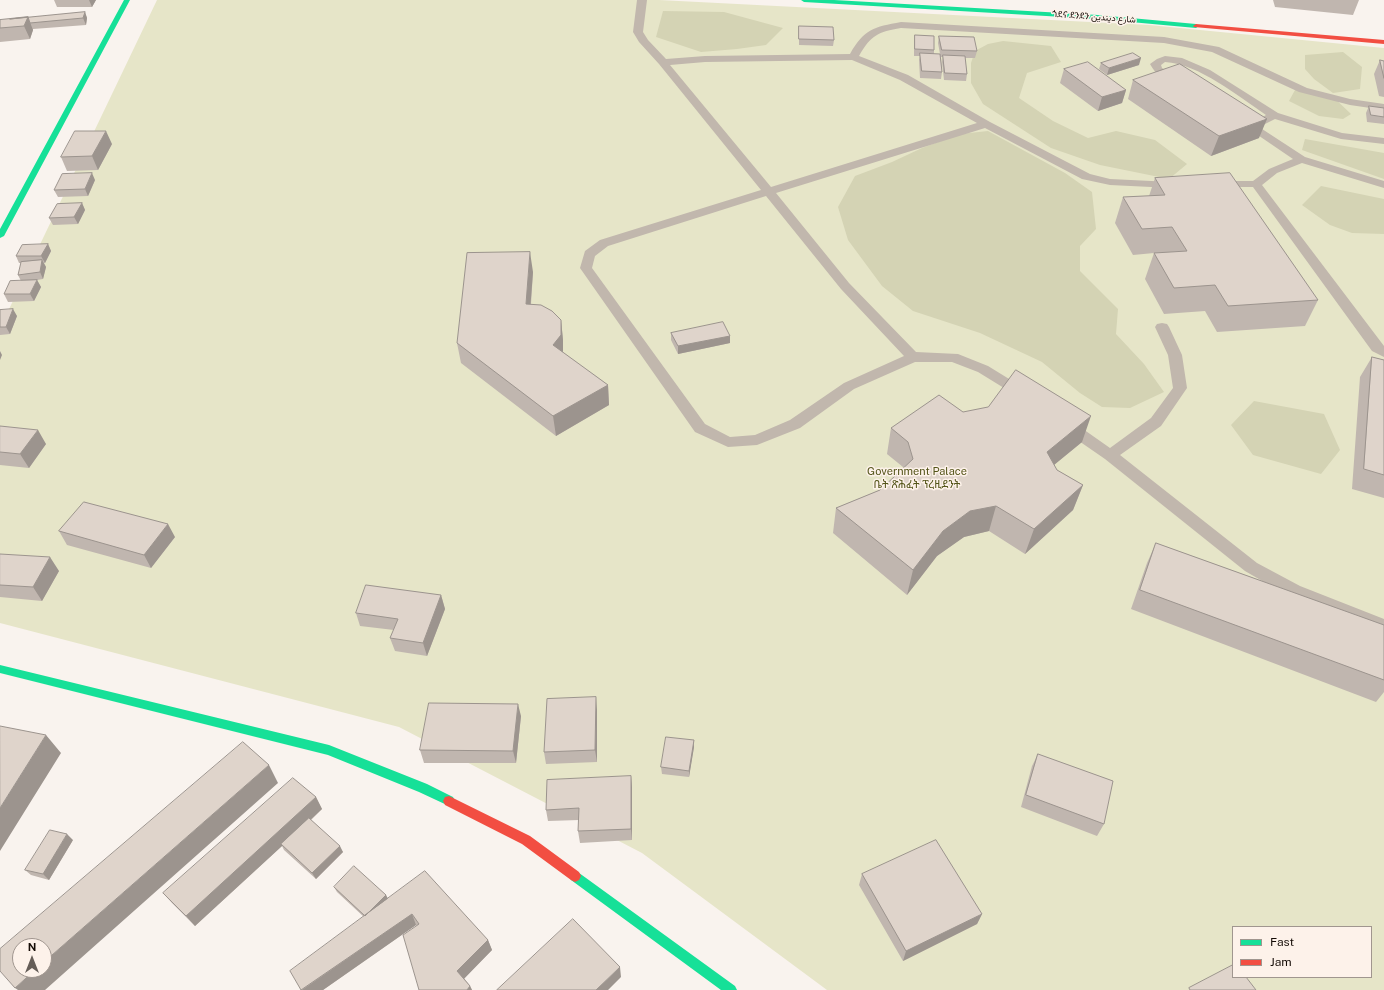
<!DOCTYPE html>
<meta charset="utf-8">
<style>
body{margin:0}
#map{position:relative;width:1384px;height:990px;overflow:hidden;background:#f9f3ee;font-family:"Public Sans",sans-serif}
canvas{display:block}
.legend{position:absolute;left:1232px;top:926px;width:140px;height:52px;box-sizing:border-box;background:#fdf2ea;border:1px solid #a0968f;margin:0;padding:5px 7px;list-style:none;font-size:12px;color:#150c06}
.legend li{display:flex;align-items:center;gap:8px;height:20px}
.legend b{width:20px;border:1px solid #a0968f}
.north{position:absolute;left:12px;top:938px;width:40px;height:40px;box-sizing:border-box;background:#fdf2ea;border:1px solid #a0968f;border-radius:50%;rotate:0deg;font-size:11px;font-weight:700;line-height:16px;text-align:center;color:#150c06}
.north::after{content:'';display:block;margin:auto;width:14px;height:18px;background:#655d57;clip-path:polygon(50% 0,100% 100%,50% 72%,0 100%)}
</style>
<div id="map">
<canvas width="1384" height="990"></canvas>
<ul class="legend">
<li><b style="height:5px;background:#16e098"></b>Fast</li>
<li><b style="height:5px;background:#f24e42"></b>Jam</li>
</ul>
<div class="north">N</div>
</div>
<script>
const g = document.querySelector('canvas').getContext('2d');
g.lineJoin = 'round';
function fill(path, color) {
  g.fillStyle = color;
  g.fill(path, 'evenodd');
}
function strokePath(path, color, width, dash) {
  g.strokeStyle = color;
  g.lineWidth = width;
  g.lineCap = dash ? 'butt' : 'round';
  g.setLineDash(dash || []);
  g.stroke(path);
}
function label(font, color, halo, rows, align = 'center') {
  g.font = font + ' "Public Sans",Vazirmatn,"Noto Sans Ethiopic",sans-serif';
  g.lineWidth = 3;
  g.setLineDash([]);
  g.textBaseline = 'middle';
  g.strokeStyle = halo;
  g.fillStyle = color;
  for (const [text, x, y, turn = 0] of rows) {
    g.save();
    g.translate(x, y);
    g.rotate((+turn || 0) * Math.PI / 180);
    g.textAlign = isNaN(turn) ? turn : align;
    if (halo) g.strokeText(text, 0, 0);
    g.fillText(text, 0, 0);
    g.restore();
  }
}
fill(new Path2D(`
 M157,0H659L1149,25L1384,48V990H827L642,853L399,727L0,623V328ZM1233,927H1371V977H1233Z`), '#e6e5c8');
fill(new Path2D(`
 M663,11L724,12L783,28L766,45L737,49L701,52L656,37Z
 M1003,41L1051,46L1061,62L1027,73L1019,98L1053,121L1088,138L1116,131L1155,140L1187,164L1169,179L1100,165L1051,148L983,104L971,83V63L975,51L988,44Z
 M1343,52L1362,67L1360,89L1333,93L1314,79L1305,69V55Z
 M1295,90L1331,95L1351,114L1343,119L1319,116L1289,101Z
 M988,131L1065,173L1092,192L1096,229L1080,246V271L1118,309L1116,334L1144,364L1164,392L1130,408L1102,407L1080,393L1042,362L980,333L913,311L882,286L848,240L838,207L855,176L892,162L922,148L960,134Z
 M1305,139L1384,153V179L1302,150Z
 M1321,186L1384,199V234L1352,233L1330,225L1302,205Z
 M1254,401L1324,414L1340,450L1321,474L1253,455L1231,425Z`), '#d4d3b4');
fill(new Path2D(`
 M637,0H647L643,32L648,40L666,59L705,56L850,54C864,29 874,27 901,22L1164,37L1219,47L1307,88L1350,99L1384,104V110L1350,105L1299,92L1212,52L1164,43L901,28C878,32 871,35 859,56L908,75L990,122L1090,174L1110,179L1172,182L1178,185L1172,188L1110,185L1082,179L985,128L776,193L849,283L916,352L958,354L988,366L1027,390L1029,393L1027,396L1022,398L1017,396L978,372L952,362H915L854,389L800,428L757,445L728,447L695,432L580,268L585,251L600,240L761,190L659,64L639,42L633,32ZM852,60L900,80L977,123L771,187L670,65L705,62ZM766,196L841,289L904,356L844,383L790,420L755,435L730,437L705,424L592,268L595,256L608,246Z
 M1165,56L1182,58L1210,70L1278,113L1342,133L1384,138V144L1341,139L1275,119L1259,127L1305,157L1384,181V188L1302,163L1277,173L1262,185L1384,346V357L1372,351L1253,187H1218L1212,184L1218,181H1253L1269,169L1293,159L1246,127L1266,115C1238,96 1199,64 1165,62L1161,65L1162,68L1181,81L1176,84C1165,81 1155,74 1150,64L1157,59Z
 M1162,323L1167,324L1169,327L1182,355L1187,388L1161,426L1120,455L1257,563L1300,586L1384,619V633L1366,628L1288,596L1245,571L1105,459L1063,430L1061,426L1063,422L1068,421L1073,422L1110,448L1151,418L1173,388L1168,355L1155,327L1157,324Z`), '#c1b7ad');
fill(new Path2D(`
 M124,0H130L4,236L0,238V229Z
 M801,0H834L1098,15L1196,24L1199,26L1196,28L1098,19L804,2Z
 M0,665L329,745L427,784L453,797L455,801L453,805L449,806L419,792L328,755L0,673Z
 M575,870L735,986L737,990H721L571,880L569,876L571,872Z`), '#16e098');
fill(new Path2D(`
 M1196,24L1384,40V44L1194,27L1193,26Z
 M449,796L530,836L579,872L581,876L579,880L575,882L571,880L522,844L445,805L443,801L445,797Z`), '#f24e42');
fill(new Path2D(`
 M54,0H96L92,7H57Z
 M1273,0H1359L1353,15L1275,7Z
 M85,12L87,18L86,25L33,29V30L30,39L0,42V20Z
 M799,26L834,40L833,46L799,45Z
 M915,35L934,50V54H940L938,43L939,36L977,51L975,58H965L967,74L966,81L944,80L942,62L943,57H941L942,72L941,79L920,78L919,60L920,56H914V41Z
 M1380,60L1384,61V97L1379,96L1374,74Z
 M1101,63L1139,65L1107,75L1099,69Z
 M1064,69L1126,90L1122,103L1098,111L1060,83Z
 M1133,80L1259,138L1211,156L1128,99Z
 M1369,106L1384,108V124L1367,122L1366,113Z
 M112,144L98,170L67,171L61,157Z
 M1155,178L1318,300L1305,326L1217,332L1205,311L1164,314L1145,279L1154,253L1133,255L1115,223L1123,197L1149,196Z
 M95,180L88,196L58,197L54,190Z
 M82,203L85,210L78,224L53,225L49,218Z
 M48,244L51,251L45,263H44L46,267L43,279L37,280L41,287L34,301L8,302L4,294L21,281L18,275L21,263H19L16,256Z
 M533,272L531,304L561,320L563,340V353L608,385L609,405L556,436L461,363L457,343Z
 M0,310L17,316L10,334L0,335Z
 M671,333L730,336V343L678,354L671,340Z
 M1372,357L1384,360V498L1352,489L1360,377Z
 M963,412L1082,442L1054,465L1057,470L1083,485L1073,510L1025,554L989,531L964,537L937,556L907,595L833,533L836,508L880,490L904,468L903,467L887,454L891,428Z
 M0,426L46,444L29,468L0,465Z
 M59,531L175,537L151,568L67,545Z
 M1156,543L1384,625V692L1376,702L1131,609L1147,563Z
 M0,554L59,571L42,601L0,597Z
 M441,595L445,609L427,656L395,651L390,638L394,630L360,626L356,613Z
 M597,710V762L546,764L544,752Z
 M521,716L516,763H424L420,750Z
 M694,740V747L689,777L662,774L661,767Z
 M1038,754L1104,824L1097,836L1021,807L1032,766Z
 M631,776L632,788V840L580,843L578,831L579,820L548,821L546,810Z
 M316,797L322,809L311,820L343,852L316,879L284,850L282,846L195,926L172,903L163,893Z
 M73,840L49,880L31,875L25,870Z
 M862,874L982,914L977,924L903,961L859,885Z
 M334,887L386,895L388,899L488,940L492,950L464,978L470,986L472,990H419L417,926L416,925L323,990H301L364,917L337,892Z`), '#c0b6af');
fill(new Path2D(`
 M89,0H96L92,7Z
 M85,12L87,18L86,25L83,18Z
 M28,17L33,30L30,39L24,26Z
 M1141,58L1139,65L1107,75L1109,68Z
 M1126,90L1122,103L1098,111L1102,97Z
 M1267,119L1259,138L1211,156L1219,136Z
 M106,131L112,144L98,170L92,156Z
 M92,173L95,180L88,196L85,189Z
 M82,203L85,210L78,224L74,217Z
 M48,244L51,251L45,263L41,256Z
 M530,252L533,272L529,324L526,304Z
 M42,260L46,267L43,279L40,272Z
 M37,280L41,287L34,301L30,294Z
 M13,309L17,316L10,334L6,327Z
 M561,320L563,340V355L553,345Z
 M730,336V343L678,354V346Z
 M0,351L2,355L0,360Z
 M608,385L609,405L556,436L553,416Z
 M1091,416L1082,442L1038,478L1047,452Z
 M38,430L46,444L29,468L20,454Z
 M1083,485L1073,510L1025,554L1034,529Z
 M996,506L989,531L964,537L937,556L907,595L913,570L943,531L970,511Z
 M168,524L175,537L151,568L144,555Z
 M50,557L59,571L42,601L33,587Z
 M441,595L445,609L427,656L423,643Z
 M596,697L597,710V762L595,750Z
 M518,704L521,716L516,763L513,751Z
 M46,735L61,753L0,851V808Z
 M694,740V747L689,777V771Z
 M269,765L278,783L45,990H18L15,988L35,970H44V962Z
 M631,776L632,788V840L631,829Z
 M316,797L322,809L282,846L281,844L282,846L195,926L186,916Z
 M67,834L73,840L49,880L43,874Z
 M340,846L343,852L316,879L312,873Z
 M386,895L389,901L366,916Z
 M412,914L416,925L323,990H302Z
 M982,914L977,924L903,961L906,951Z
 M488,940L492,950L462,981L457,971Z
 M620,967L621,977L608,990H596Z
 M470,986L472,990H467Z`), '#9c948e');
const building = new Path2D(`
 M85,12L83,18L30,23L28,17L10,19Z
 M28,17L24,26L0,28V20Z
 M799,26L833,27L834,40L799,39Z
 M915,35L934,36V50L915,49Z
 M939,36L974,37L977,51L942,50Z
 M920,53L940,54L942,72L922,71Z
 M1133,53L1141,58L1109,68L1101,63Z
 M943,55L965,56L967,74L945,73Z
 M1380,60L1384,61V78Z
 M1088,62L1126,90L1102,97L1064,69Z
 M1180,64L1267,119L1219,136L1133,80Z
 M1369,106L1384,108V117L1371,115Z
 M75,131H106L92,156L61,157Z
 M92,173L85,189L54,190L62,174Z
 M1230,173L1318,300L1228,306L1215,285L1174,288L1154,253L1187,251L1172,227L1142,229L1123,197L1165,195L1155,178Z
 M82,203L74,217L49,218L57,204Z
 M48,244L41,256H16L22,245Z
 M530,252L526,304L541,305L552,311L561,320V335L553,345L608,385L553,416L457,343L467,253Z
 M42,260L40,272L18,275L21,262Z
 M37,280L30,294H4L10,281Z
 M13,309L6,327H0V310Z
 M723,322L730,336L678,346L671,333Z
 M1372,357L1384,360V475L1364,469Z
 M1016,370L1091,416L1047,452L1057,470L1083,485L1034,529L996,506L970,511L943,531L913,570L836,508L880,490L913,459L908,442L891,428L939,395L963,412L988,407Z
 M0,426L38,430L20,454L0,452Z
 M84,502L168,524L144,555L59,531Z
 M1156,543L1384,625V680L1140,590Z
 M0,554L50,557L33,587L0,585Z
 M366,585L441,595L423,643L390,638L398,619L356,613Z
 M596,697L595,750L544,752L547,699Z
 M429,703L518,704L513,751L420,750Z
 M0,726L46,735L0,808Z
 M666,737L694,740L689,771L661,767Z
 M243,742L269,765L44,962V946H20V970H35L15,988L0,971V949Z
 M1038,754L1113,781L1104,824L1026,795Z
 M631,776V829L578,831L579,808L546,810L547,780Z
 M293,778L316,797L186,916L163,893Z
 M309,818L340,846L312,873L281,844Z
 M50,830L67,834L43,874L25,870Z
 M936,840L982,914L906,951L862,874Z
 M354,866L386,895L365,916L334,887Z
 M425,871L488,940L457,971L470,986L467,990H419L403,935L419,924L412,914L301,990L290,971Z
 M573,919L620,967L596,990H497Z
 M1233,965V977H1246L1256,990H1190L1189,988Z`);
fill(building, '#dfd4cb');
strokePath(building, '#9c948e', 1);
label('9px', '#150c06', '#fdf2ea', [
 ["ጎደና ደንደን شارع ديندين",1094,17,4]
]);
label('11px', '#535419', '#fdf2ea', [
 ["Government Palace",917,472],
 ["ቤት ጽሕፈት ፕረዚደንት",917,485]
]);
</script>
